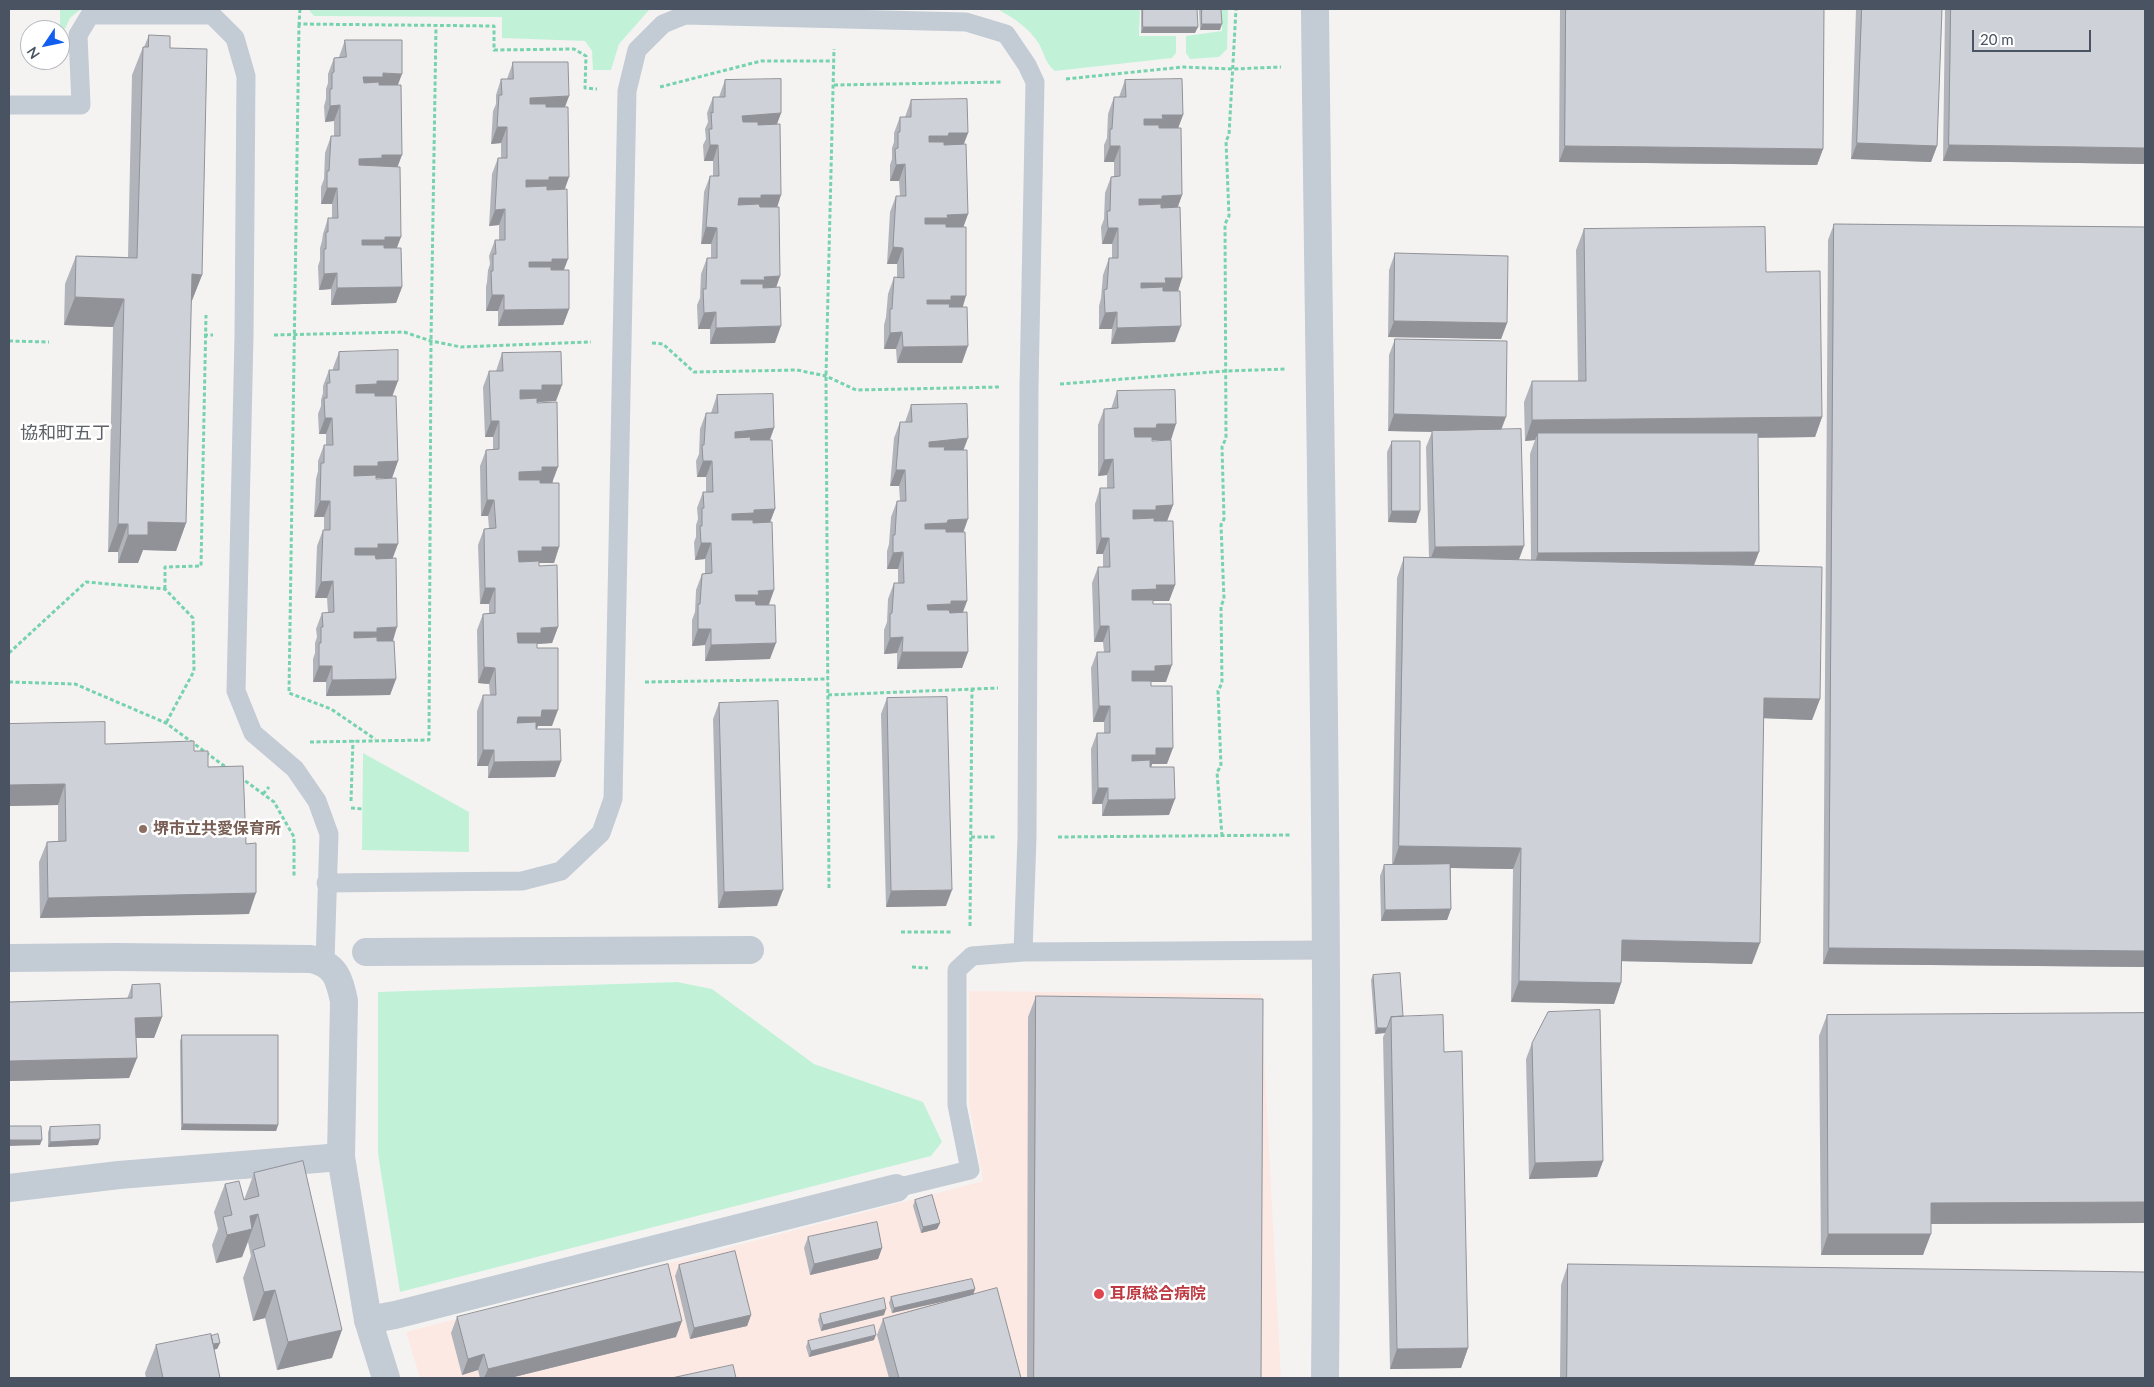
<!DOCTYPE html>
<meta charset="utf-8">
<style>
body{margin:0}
#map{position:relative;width:2154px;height:1387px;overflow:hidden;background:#f5f3f2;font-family:Lato,sans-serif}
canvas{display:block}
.frame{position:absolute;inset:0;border:10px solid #495361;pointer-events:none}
.north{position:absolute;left:20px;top:20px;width:50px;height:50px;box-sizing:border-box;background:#fff;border:1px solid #b6bac0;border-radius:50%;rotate:236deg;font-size:14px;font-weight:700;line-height:20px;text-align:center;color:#495361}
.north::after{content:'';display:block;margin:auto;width:18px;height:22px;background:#125fef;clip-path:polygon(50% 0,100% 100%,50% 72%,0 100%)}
.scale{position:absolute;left:1972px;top:30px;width:119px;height:22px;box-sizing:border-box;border:2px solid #495361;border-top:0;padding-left:6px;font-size:15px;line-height:18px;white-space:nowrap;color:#495361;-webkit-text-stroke:4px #fff;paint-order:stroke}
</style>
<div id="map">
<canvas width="2154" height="1387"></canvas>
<div class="frame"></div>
<div class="north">N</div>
<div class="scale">20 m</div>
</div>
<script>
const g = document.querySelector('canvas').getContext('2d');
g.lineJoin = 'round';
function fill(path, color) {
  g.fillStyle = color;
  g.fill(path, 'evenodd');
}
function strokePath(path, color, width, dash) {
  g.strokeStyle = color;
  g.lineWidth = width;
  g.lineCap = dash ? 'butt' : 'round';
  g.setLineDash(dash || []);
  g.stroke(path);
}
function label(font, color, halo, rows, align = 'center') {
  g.font = font + ' Lato,"Noto Sans JP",sans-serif';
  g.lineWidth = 5;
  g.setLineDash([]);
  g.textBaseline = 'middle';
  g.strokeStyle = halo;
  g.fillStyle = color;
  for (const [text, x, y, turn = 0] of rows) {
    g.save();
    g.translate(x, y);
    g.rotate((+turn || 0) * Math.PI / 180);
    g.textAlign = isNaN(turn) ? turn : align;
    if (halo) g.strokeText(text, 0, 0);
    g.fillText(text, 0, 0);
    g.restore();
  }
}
fill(new Path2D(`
 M969,991L1261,994L1281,1378H420L406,1332L983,1181L969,1104Z`), '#fde9e4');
fill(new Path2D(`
 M60,9H81L70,18L60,40Z
 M308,9H650L619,44L611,70H593L592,51L585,41L502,38V17L314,16Z
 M997,9H1140L1139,36H1176V53L1172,58L1055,71C1045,63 1045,55 1039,44C1029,28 1014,18 997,9Z
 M1222,9H1228L1227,49L1219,57L1190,59L1186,53V36L1222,31Z
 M363,753L469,812V852L362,850Z
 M677,982L712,989L814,1064L923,1102L942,1142L931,1156L400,1292L378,1154V992Z`), '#c1f2d8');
strokePath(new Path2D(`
 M300,9L299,24L494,26V50L574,49L586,56L585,88L597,89
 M299,24L289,693L331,709L375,739
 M1066,79L1183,67L1232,69L1281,67
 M834,85L1002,82
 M660,87L761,61H834
 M204,335H213
 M274,335L404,332L431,341L461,347L591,342
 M9,341L49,342
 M652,343L663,344L694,372L797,370L826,376L856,390L999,387
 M1060,384L1225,371L1286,369
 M165,589V567L201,566L206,315
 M9,653L86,582L165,589L193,618L194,671L166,723
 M9,682L75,684L166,723L227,768
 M645,682L828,679
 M828,695L998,688
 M310,742L429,740L431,341L436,27
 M240,777L274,802L294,837V876
 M263,794L269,787
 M351,801L353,740
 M351,808L363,809
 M1222,836L1217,772L1221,766L1218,691L1222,683L1221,606L1224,599L1221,525L1224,519L1222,447L1226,438L1225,224L1229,216L1226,141L1229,135L1236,9
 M971,837H997
 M1058,837L1292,835
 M829,888L826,376L834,49
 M970,926L972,689
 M901,932H953
 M912,967L928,968`), '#76d3ad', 3, [4, 2.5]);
strokePath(new Path2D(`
 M9,105H81L78,35L90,15H212L235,38L246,76L244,336L236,691L253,733L295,769L317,801L329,834L325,962
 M326,883L522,881L561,871L601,833L613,799L627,91L637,50L663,24L685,15L966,22L1006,34L1027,65L1035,82L1029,387L1027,837L1023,952L1325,950
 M896,1188L970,1170L957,1105V970L972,956L1023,952`), '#c3cbd4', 19);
strokePath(new Path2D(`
 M366,952L750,950
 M368,1320L395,1315L896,1188`), '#c3cbd4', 28);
strokePath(new Path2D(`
 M9,1188L119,1175L341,1157`), '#c3cbd4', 28);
strokePath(new Path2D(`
 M1315,9C1320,465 1330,922 1325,1378
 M9,958L116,957L311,959C336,965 339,978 344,1001L341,1157L368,1320L386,1378`), '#c3cbd4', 28);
fill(new Path2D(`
 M1141,9H1197L1195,33H1141Z
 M1199,9H1221L1220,30H1200Z
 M1560,9H1824L1823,149L1817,165L1559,162Z
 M1856,9H1942L1937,146L1931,162L1851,159Z
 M1945,9H2145V164L1943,161Z
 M149,35L170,48L202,275L191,303L186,523L176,551L143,550L138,563H118V552H108L113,327L64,325L65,284L76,256L128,257L132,75L143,47H144Z
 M345,40L398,85L397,248L402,287L396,303L331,305V289L319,290L318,266L320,260V248L322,241L323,234L328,218H332V204H321V187L324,179L325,153L331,136H334V121L325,122L324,106L326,99V89L328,83V74L334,58L339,57Z
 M513,62L569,96L565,107L569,177L565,189L564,270L569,309L563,325L498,326V311H486V287L487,282L488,270L490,264L489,256L495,240H499V225L489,226L492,174L498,158H501V143L491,144L493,111L496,104V95L501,79H507Z
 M725,80L781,113L777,124V207L780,276L776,288L775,343L710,344V329H698L697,305L700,298L701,274L707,258H711V244H701L704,192L710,176H713V161H704L703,145L706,139L705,129L708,122L707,113L713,97H719Z
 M1125,80L1183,115L1178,128L1182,195L1178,207L1182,278L1178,291L1175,342L1111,344L1112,329H1099V306L1101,298L1103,275L1109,258H1112V244H1102L1101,227L1104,219L1105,193L1111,177L1114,176V162H1104V145L1107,138L1108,114L1114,97H1119Z
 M911,100L968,133L963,144L968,214L963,227L962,363H897L896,349H884V325L886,317L888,294L894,277H897V264H887L890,212L896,196H900L899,181H890V165L892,159V148L894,142V133L900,117H905Z
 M1834,224L2145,227V967L1823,964L1828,240Z
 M1584,229L1766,272L1822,417L1815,437L1758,438L1754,565L1820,699L1812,720L1764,718L1752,964L1622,961L1621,983L1614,1004L1511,1002L1513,869L1451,868V909L1447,920L1381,921L1380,876L1384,865H1392L1397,578L1404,557L1429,558L1426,447L1432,432L1388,431L1389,355L1395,339L1501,430L1519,560H1531L1530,454L1535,440L1525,441L1524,402L1532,381H1578L1576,250Z
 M1395,253L1507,323L1501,339L1388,337L1389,270Z
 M339,352L393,396L398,461L392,478H376L393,559V641L396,679L390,695L326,696V682H313V659L315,653V643L317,637L316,629L322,613H328L327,598H315L317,546L323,530H324V517H314L316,479L318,471V461L324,445H326V434H319L318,414L321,406V400L323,393V386L329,370H333V368Z
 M502,353L556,401L538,402L537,403L553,483L559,547L554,563H539V566L558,627L552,643L537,644V648L552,726H538L537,729L561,761L555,777L488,778V766H477V711L483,695H490L489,684L478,683L477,630L483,614H489V604H480L478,545L484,529H489L488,516H481L480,466L486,450H493V437H485L483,387L489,371H496Z
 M1117,391L1171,440H1152V441L1173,505L1167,521L1175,585L1169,601H1153V604L1166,682H1151V686L1167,764H1152L1151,767L1169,815L1102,816V804H1092L1091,749L1097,733H1104V722H1093L1091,668L1097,652H1104L1103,642H1094L1092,583L1098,567H1103V554H1096L1095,504L1100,488H1107V475L1098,476V425L1104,409H1111Z
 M717,395L774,428L770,440L775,509L770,522L774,590L769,605L770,659L705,661V645L692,646V620L695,612L696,590L702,574L705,573V559L695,560L694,542L696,537V525L698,519L697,508L703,492H706V477H697L696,461L699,454L700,429L706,413H711Z
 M911,405L964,450L963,532L967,601L963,612L968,652L962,668L897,669V653L884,654V630L887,622L888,599L894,583H898V569H887V551L889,544L891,517L897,501H900L899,486H890L894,438L900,422H905Z
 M1392,441L1420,511L1416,523L1388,522L1387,452Z
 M887,698L946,906L886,907L881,714Z
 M719,703L777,906L718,908L713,719Z
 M9,724L105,744L194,751L208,767L246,844L249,914L40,918L39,862L47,842L58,841V805L9,806Z
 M1373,975L1403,1016L1444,1052L1468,1348L1461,1368L1390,1369L1383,1037L1385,1033L1375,1034L1371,980Z
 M132,985L162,1017L154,1038H136L137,1058L129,1078L9,1081V1002L127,999Z
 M1036,996L1261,1378H1027L1028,1017Z
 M2145,1013V1223L1931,1224L1923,1255H1821L1819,1036L1827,1015Z
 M182,1035L278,1125L276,1131L181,1130L180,1041Z
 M1532,1043L1603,1161L1597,1177L1529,1179L1526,1059Z
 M50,1127L98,1145L48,1147V1132Z
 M254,1173L332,1358L277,1370L265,1318L253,1321L243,1278L251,1256L248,1242L242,1257L216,1263L212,1245L218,1229L214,1212L225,1184L244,1200Z
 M915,1200L940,1223L937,1229L921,1233L913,1206Z
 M808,1237L882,1248L878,1259L810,1275L804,1248Z
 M1568,1264L2145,1378H1560L1561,1285Z
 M679,1265L751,1315L747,1326L690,1339L675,1276Z
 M975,1289L973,1295L1021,1378H889L877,1335L883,1319L966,1296L892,1313L889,1303L891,1297Z
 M820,1314L884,1315L821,1331L818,1320Z
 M457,1317L676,1337L510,1378H480L478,1370L462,1375L451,1333Z
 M211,1336L220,1343L217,1349H214L220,1378H146L145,1373L156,1345Z
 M874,1340L809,1357L806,1347L808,1341Z`), '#b1b4ba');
fill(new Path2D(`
 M1202,24H1222L1220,30H1200Z
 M1143,27H1198L1195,33H1141Z
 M383,73L402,74L396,90L357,93L363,77Z
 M569,96L563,112L524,115L530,98Z
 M340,105L334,121L325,122L330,106Z
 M781,113L775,129L736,132L742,116Z
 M1162,115H1183L1177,131L1138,135L1144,119Z
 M497,127H507L501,143L491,144Z
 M949,133H968L962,149L923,152L929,136Z
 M1857,143L1937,146L1931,162L1851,159Z
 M710,145H718L713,161H704Z
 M1949,145L2145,148V164L1943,161Z
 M1110,146H1120L1114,162H1104Z
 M1565,146L1823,149L1817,165L1559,162Z
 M382,155H402L396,171L353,175L359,159Z
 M905,164L899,181H890L896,165Z
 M549,177H569L563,193L520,197L526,180Z
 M327,188H337L332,204H321Z
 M761,195H781L776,211L733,215L739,198Z
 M1182,195L1176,211L1133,215L1139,199L1162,196Z
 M505,209L499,225L489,226L495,210Z
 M968,214L962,231L919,235L925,218L947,215Z
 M706,227L717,228L711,244H701Z
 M1108,228H1118L1112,244H1102Z
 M385,237H401L395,253L356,256L362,240Z
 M893,247L903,248L897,264H887Z
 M552,259H568L562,275L523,279L529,262Z
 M337,273L331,289L319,290L324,274Z
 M192,274L202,275L191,303Z
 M780,276L774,293L735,296L741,280L764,277Z
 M1165,278H1182L1177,294L1135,299L1141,283Z
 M402,287L396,303L331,305L337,288Z
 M492,295H504L498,311H486Z
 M951,296H966L961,313L921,316L927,300Z
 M75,297L124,299L113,327L64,325Z
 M569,309L563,325L498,326L504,310Z
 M716,312L710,329H698L704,313Z
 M1117,312L1112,329H1099L1105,313Z
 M1394,321L1507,323L1501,339L1388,337Z
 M781,326L775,343L710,344L716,328Z
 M1181,326L1175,342L1111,344L1117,328Z
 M902,332L896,349H884L890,333Z
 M968,346L962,363H897L903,347Z
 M377,381H398L392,397L350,401L356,385Z
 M542,385H562L556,401L538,402L514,406L520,390Z
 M1394,414L1506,417L1500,433L1388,431Z
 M1822,417L1815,437L1538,440V433L1535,440L1525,441L1532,420Z
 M325,418H332L326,434H319Z
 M491,421H499L493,437H485Z
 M1157,424H1176L1171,440H1152L1128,444L1134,428Z
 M774,428L768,444L729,448L735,432Z
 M968,438L962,454L923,458L929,442Z
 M1113,459L1107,475L1098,476L1104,460Z
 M398,461L392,478H374L348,483L354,466L378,462Z
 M703,461H712L706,477H697Z
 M542,467H558L552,483L513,488L519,472Z
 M896,470H905L899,486H890Z
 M487,500H494L488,516H481Z
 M320,501H330L324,517H314Z
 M1173,505L1167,521L1127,526L1133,510L1156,506Z
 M775,509L769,525L726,530L732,514L754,510Z
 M1392,511H1420L1416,523L1388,522Z
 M968,519L962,536L919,540L925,524L948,520Z
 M148,522L186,523L176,551L143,550L138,563H118L128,535Z
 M118,524H128L118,552H108Z
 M1101,538H1109L1103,554H1096Z
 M701,543H711L705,559L695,560Z
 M378,544H398L392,560L349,565L355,548Z
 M1524,546L1518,562L1429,563L1435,547Z
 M542,547H559L554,563H538L512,568L518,551Z
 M903,552L898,569H887L893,553Z
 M1759,552L1751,573L1531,574L1538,553Z
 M333,581L327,598H315L321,582Z
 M1156,585H1175L1169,601H1152L1126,606L1132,590Z
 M485,588H495L489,604H480Z
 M774,590L768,606L729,612L735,595L758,591Z
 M951,601H967L961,617L922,621L927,605Z
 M1100,626H1109L1103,642H1094Z
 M397,627L392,644L349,648L354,632L377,628Z
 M558,627L552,643L537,644L512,649L517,633L541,628Z
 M698,629H711L705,645L692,646Z
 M903,637L897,653L884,654L890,638Z
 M776,643L770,659L705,661L711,645Z
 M902,652H968L962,668L897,669Z
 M1172,665L1166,682H1151L1126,687L1132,671L1155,666Z
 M319,666H332L326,682H313Z
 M484,667L495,668L489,684L478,683Z
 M396,679L390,695L326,696L332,680Z
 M1764,698L1820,699L1812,720L1757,718Z
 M1099,706H1110L1104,722H1093Z
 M542,710H558L552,726H538L535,733H512L518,717Z
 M1156,748H1173L1167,764H1152L1150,771H1126L1132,755Z
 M483,750H494L488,766H477Z
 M561,761L555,777L488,778L494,762Z
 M65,784L58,805L9,806V785Z
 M1098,788H1108L1102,804H1092Z
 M1175,799L1169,815L1102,816L1108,800Z
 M1399,846L1521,848L1513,869L1392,867Z
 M783,890L777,906L718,908L724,892Z
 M952,890L946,906L886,907L891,891Z
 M256,893L249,914L40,918L48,898Z
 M1451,909L1447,920L1381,921L1385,910Z
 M1622,940L1760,943L1752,964L1614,961Z
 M1829,948L2145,951V967L1823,964Z
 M1519,981L1621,983L1614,1004L1511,1002Z
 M162,1017L154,1038H128L135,1018Z
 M1377,1028H1387L1385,1033L1375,1034Z
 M137,1058L129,1078L9,1081V1061Z
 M183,1124L278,1125L276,1131L181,1130Z
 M100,1139L98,1145L48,1147L50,1142Z
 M9,1140H42L40,1145L9,1146Z
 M1603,1161L1597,1177L1529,1179L1535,1163Z
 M2145,1202V1223L1923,1224L1931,1203Z
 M258,1214L242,1257L216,1263L227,1235L250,1216Z
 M940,1223L937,1229L921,1233L923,1227Z
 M1828,1234H1931L1923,1255H1821Z
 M882,1248L878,1259L810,1275L814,1264Z
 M975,1289L973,1295L892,1313L894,1308Z
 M275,1290L265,1318L253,1321L264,1292Z
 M886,1309L884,1315L821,1331L823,1325Z
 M751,1315L747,1326L690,1339L694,1328Z
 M682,1321L676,1337L510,1378H484L488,1369Z
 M342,1330L332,1358L277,1370L288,1342Z
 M876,1335L874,1340L809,1357L811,1351Z
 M220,1343L217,1349L163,1361L165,1355Z
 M1468,1348L1461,1368L1390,1369L1397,1349Z
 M484,1354L478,1370L462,1375L468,1359Z`), '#909297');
const building = new Path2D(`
 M1143,9H1197L1198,27H1143Z
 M1202,9H1221L1222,24H1202Z
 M1566,9H1824L1823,149L1565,146Z
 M1862,9H1942L1937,146L1857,143Z
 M1951,9H2145V148L1949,145Z
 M149,35L170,36V48L207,49L202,275L192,274L186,523L148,522V535H128V524H118L124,299L75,297L76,256L137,258L143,47H148Z
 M345,40H402V74L383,73V77H363L364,83L379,82V85H401L402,155H382V158L359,159V165L400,167L401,237H385V240H362V245H384V248H401L402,287L337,288V273L324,274V249H326V232H328V218H338L337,188H327V171H329L331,136H340V105L330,106V89H332V73L334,72V58L346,57Z
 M513,62H568L569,96L530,98V104H546V107H568L569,177H549V180H526V187L547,186V190L567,189L568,259H552V262H529V267H551V270H569V309L504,310V295H492L491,271H493V254H496L495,240H505V209L495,210L498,158H507V127H497L499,95H502L501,79H513Z
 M781,79V113L742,116L743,122H758V125L780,124L781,195H761V198H739L738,205L759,204L760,207H779L780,276L764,277L765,280H741V284H763V288L780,287L781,326L716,328V312L704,313L703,289H706L707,258H717V228L706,227L710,176H719L718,145H710L709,129H712L711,112L713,113V97H725V80Z
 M1182,79L1183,115H1162L1163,119H1144V125H1159V128H1181L1182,195L1162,196V199H1139V205L1161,204V208L1180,207L1182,278H1165L1166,283H1141V288L1163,287V291H1180L1181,326L1117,328V312L1105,313L1104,290L1107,289L1109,258H1118V228H1108L1107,211H1110L1111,177L1120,176V146H1110V129H1112L1114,97H1126L1125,80Z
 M967,99L968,133H949L948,136H929V142H944V145L966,144L968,214L947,215L948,218H925V224H946V227H966V296H951V300H927V304H950L949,307H967L968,346L903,347L902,332L890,333V309H892L894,277L904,278L903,248L893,247L896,196H906L905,164L896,165L895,149L898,148V132H900V117H911V100Z
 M1834,224L2145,227V951L1829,948Z
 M1765,227L1766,272L1820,271L1822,417L1532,420V381H1586L1584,229Z
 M1395,253L1508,256L1507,323L1394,321Z
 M1395,339L1507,341L1506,417L1394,414Z
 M398,350V381H377V384L356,385V393H375V396H396L398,461L378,462V466H354V476L376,475V479L396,478L398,544H378V548H355V555H375L376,559L396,558L397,627L377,628V632H354V638L377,637V641H394L396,679L332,680V666H319V643H321V627H323L322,613L334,612L333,581L321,582L323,530H330V501H320L321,463H324V445H333L332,418H325L324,398H327V383H330L329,370H339V352Z
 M561,352L562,385H542V390H520V399L537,398V403L557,402L558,467H542V471L519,472V480H540V483H559V547H542V551H518L519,562L539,561V566L557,565L558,627L541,628V633H517L518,643H537V648H558V710H542L541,717H518L517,723L536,722V729H560L561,761L494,762V750H483V695H496L495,668L484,667L483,614L495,613V588H485L484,529L496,528L494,500H487L486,450L499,449V421H491L489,371H503L502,353Z
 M1175,390L1176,424H1157L1156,428H1134L1135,437H1152V441L1171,440L1173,505L1156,506V510H1133V519L1154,518V521H1173L1175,585H1156L1157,589L1132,590V600H1153V604H1171L1172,665L1155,666V671H1132V681H1151V686H1172L1173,748H1156V755H1132V761L1150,760V767H1174L1175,799L1108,800V788H1098L1097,733H1110V706H1099L1097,652H1110L1109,626H1100L1098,567H1110L1109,538H1101L1100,488H1114L1113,459L1104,460V409L1118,408L1117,391Z
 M773,394L774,428L735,432V438L751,437L750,440H772L775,509L754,510V513L732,514V520H753V523L772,522L774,590L758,591L759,595H735L736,601H755L756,605H775L776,643L711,645V629H698V604H700L702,574L712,573L711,543H701L700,526H702V508H704L703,492H713L712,461H703L702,445H704L706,413H718L717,395Z
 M967,404L968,438L929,442V447H945L944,450H967L968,519L948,520L947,523L925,524V529H946V532H965L967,601H951V604L927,605L928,610H949L950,613L967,612L968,652H902L903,637L890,638V614L892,613L894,583H904L903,552L893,553V535H895L897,501H906L905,470H896L900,422H912L911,405Z
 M1521,429L1524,546L1435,547L1432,431Z
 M1538,433H1758L1759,552L1538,553Z
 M1392,441H1420V511H1392Z
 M1404,557L1822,567L1820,699L1764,698L1760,943L1622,940L1621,983L1519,981L1521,848L1399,846Z
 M947,697L952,890L891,891L887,698Z
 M778,701L783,890L724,892L719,703Z
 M105,722V744L194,741V751H208V767L243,766L246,844L256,843V893L48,898L47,842L66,841L65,784L9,785V724Z
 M1450,864L1451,909L1385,910L1384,865Z
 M1400,973L1403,1016L1391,1017L1387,1028H1377L1373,975Z
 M160,984L162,1017L135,1018L137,1058L9,1061V1002L132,998V985Z
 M1036,996L1263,999L1261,1378H1034Z
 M1600,1010L1603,1161L1535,1163L1532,1043L1548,1012Z
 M2145,1013V1202L1931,1203V1234H1828L1827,1015Z
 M1443,1015L1444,1052L1462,1051L1468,1348L1397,1349L1391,1017Z
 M182,1035H278V1125L183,1124Z
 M100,1125V1139L50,1142V1127Z
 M9,1126H41L42,1140H9Z
 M303,1161L342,1330L288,1342L275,1290L264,1292L253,1250L265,1246L258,1214L250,1216L252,1229L227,1235L223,1217L232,1215L225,1184L239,1181L244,1200L259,1196L254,1173Z
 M932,1195L940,1223L923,1227L915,1200Z
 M877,1222L882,1248L814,1264L808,1237Z
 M735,1251L751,1315L694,1328L679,1265Z
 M668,1264L682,1321L488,1369L484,1354L468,1359L457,1317Z
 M1568,1264L2145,1272V1378H1567Z
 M972,1279L975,1289L894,1308L891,1297Z
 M997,1288L1021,1378H899L883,1319Z
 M884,1298L886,1309L823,1325L820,1314Z
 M874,1325L876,1335L811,1351L808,1341Z
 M211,1334L220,1378H163L156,1345Z
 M218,1334L220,1343L213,1344L211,1336Z
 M733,1365L736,1378H672Z`);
fill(building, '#ced1d8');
strokePath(building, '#909297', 1);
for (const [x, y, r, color] of [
 [143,829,5,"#8d6e63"],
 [1099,1294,6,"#e0444e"]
]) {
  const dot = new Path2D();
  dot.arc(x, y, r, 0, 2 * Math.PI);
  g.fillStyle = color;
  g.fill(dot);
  strokePath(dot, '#fff', 2);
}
label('bold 16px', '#785e54', '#fff', [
 ["堺市立共愛保育所",153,829]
], 'left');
label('bold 16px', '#be3a42', '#fff', [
 ["耳原総合病院",1110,1294]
], 'left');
label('18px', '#5e6268', '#fff', [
 ["協和町五丁",65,433]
]);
</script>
